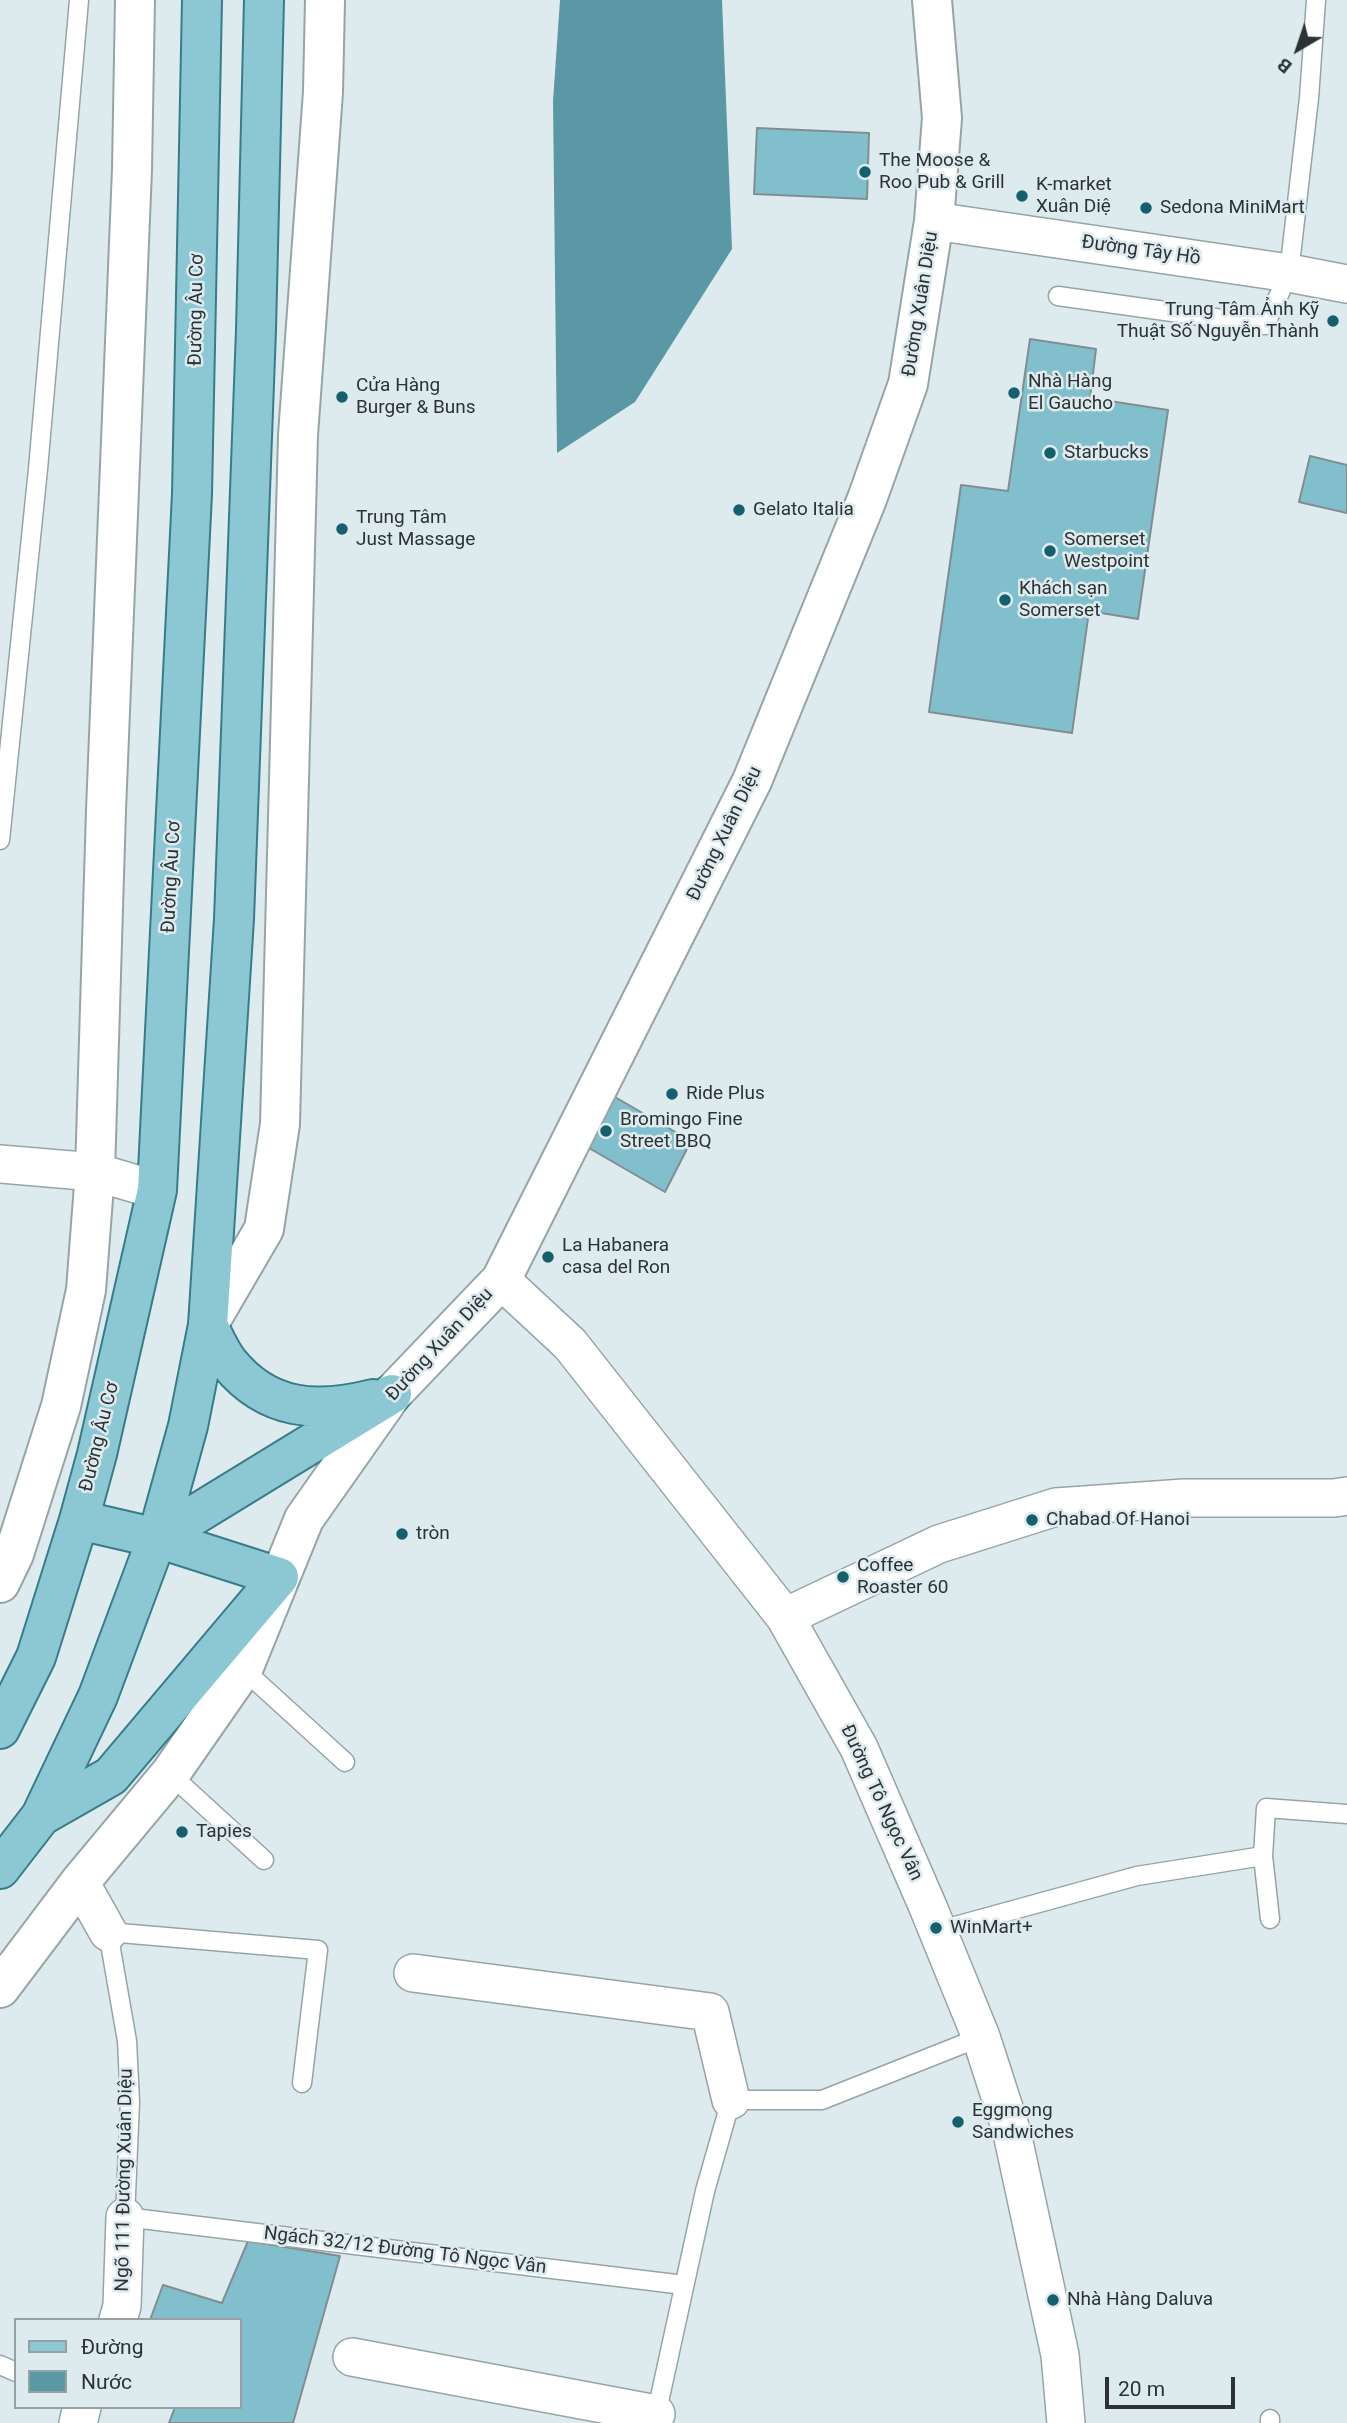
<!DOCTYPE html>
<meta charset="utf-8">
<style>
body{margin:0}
#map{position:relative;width:1347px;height:2423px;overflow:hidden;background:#ddebef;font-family:Roboto,sans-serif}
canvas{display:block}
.legend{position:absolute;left:14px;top:2318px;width:228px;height:91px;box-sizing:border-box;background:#ddebef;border:2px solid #97a1a4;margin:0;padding:9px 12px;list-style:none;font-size:21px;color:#2d3334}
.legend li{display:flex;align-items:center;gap:14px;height:35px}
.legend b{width:35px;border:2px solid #97a1a4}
.north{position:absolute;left:1263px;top:14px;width:70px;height:70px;-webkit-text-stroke:5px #ddebef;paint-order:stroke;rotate:219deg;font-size:19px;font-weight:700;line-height:28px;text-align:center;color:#2d3334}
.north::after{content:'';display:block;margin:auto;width:24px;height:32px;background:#2d3334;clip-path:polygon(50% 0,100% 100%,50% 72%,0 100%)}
.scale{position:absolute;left:1105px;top:2377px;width:130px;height:32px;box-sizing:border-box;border:4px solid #2d3334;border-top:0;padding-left:9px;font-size:21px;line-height:24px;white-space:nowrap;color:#2d3334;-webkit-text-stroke:5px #ddebef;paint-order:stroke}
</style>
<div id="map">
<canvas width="1347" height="2423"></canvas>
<ul class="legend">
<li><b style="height:9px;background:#8bc8d4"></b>Đường</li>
<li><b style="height:19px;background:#5b98a6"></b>Nước</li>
</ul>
<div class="north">B</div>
<div class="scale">20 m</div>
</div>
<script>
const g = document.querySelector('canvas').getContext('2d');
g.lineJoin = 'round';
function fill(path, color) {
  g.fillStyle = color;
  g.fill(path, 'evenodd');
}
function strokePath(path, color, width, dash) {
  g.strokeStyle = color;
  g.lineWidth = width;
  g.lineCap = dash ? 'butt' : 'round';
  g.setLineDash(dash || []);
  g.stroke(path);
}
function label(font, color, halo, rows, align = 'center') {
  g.font = font + ' Roboto,sans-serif';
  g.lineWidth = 5;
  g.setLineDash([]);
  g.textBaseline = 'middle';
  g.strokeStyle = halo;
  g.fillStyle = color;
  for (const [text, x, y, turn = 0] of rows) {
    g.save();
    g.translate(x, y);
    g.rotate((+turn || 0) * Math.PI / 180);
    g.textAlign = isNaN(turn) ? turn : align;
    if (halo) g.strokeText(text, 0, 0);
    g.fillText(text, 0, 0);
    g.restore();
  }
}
fill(new Path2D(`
 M560,0H722L732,249L635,402L557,453L553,101Z`), '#5b98a6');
const building = new Path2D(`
 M757,128L869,133L867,199L754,194Z
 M1030,339L1096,349L1090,398L1168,410L1138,619L1089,611L1072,733L929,712L961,485L1008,491Z
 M1310,456L1347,465V513L1299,502Z
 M608,1093L691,1141L665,1192L582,1144Z
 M248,2241L340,2256L293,2423H169L175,2407H240V2320H150L163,2285L222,2303Z`);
fill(building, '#82bfcd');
strokePath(building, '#818e91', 2);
const service = new Path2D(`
 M1058,296L1265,325L1289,273L1309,98L1316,0
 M0,840L38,469L79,0
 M243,1669L345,1762
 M170,1774L264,1860
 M1270,1919L1263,1856L1266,1808L1347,1814
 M937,1931L1137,1876L1263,1856
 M302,2083L318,1950L108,1932L127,2041L130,2102L125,2217L684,2285
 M0,2365L16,2372
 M655,2420L705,2191L731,2100H822L981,2037
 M1270,2423V2419`);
const minor = new Path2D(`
 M934,221L1289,273L1347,284
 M0,1164L95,1172L157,1190
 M501,1280L570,1344L785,1617L859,1748L928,1907L981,2037L1012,2133L1060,2355L1066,2423
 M785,1617L939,1544L1056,1507L1184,1498H1334L1347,1496
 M80,1882L108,1932
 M413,1973L710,2012L731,2100
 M118,2320L122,2306L125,2217
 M352,2357L656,2414
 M78,2423L82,2407`);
const tertiary = new Path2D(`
 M208,1325L264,1229L280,1124L298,435L323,92L325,0
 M0,1583L14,1554L61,1406L86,1290L95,1172L106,810L132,169L135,0
 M0,1988L80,1882L170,1774L243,1669L304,1519L392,1394L501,1280L752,781L867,499L908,384L934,221L942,118L932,0`);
const primary = new Path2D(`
 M208,1325C214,1337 220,1352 229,1363C268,1411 317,1413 373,1399
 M157,1538L392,1394
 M0,1729L36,1657L79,1520L97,1454L157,1190L192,494L202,0
 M41,1816L111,1776L279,1577L157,1538L79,1520
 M0,1869L41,1816L98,1696L157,1538L188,1426L208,1325L234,919L256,330L264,0`);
strokePath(service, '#97a4a7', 21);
strokePath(minor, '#97a4a7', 40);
strokePath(tertiary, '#97a4a7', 42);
strokePath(primary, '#387c89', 42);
strokePath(service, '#fff', 18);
strokePath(minor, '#fff', 37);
strokePath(tertiary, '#fff', 38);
strokePath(primary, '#8bc8d4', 38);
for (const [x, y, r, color] of [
 [865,172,7,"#16606e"],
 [1022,196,7,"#16606e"],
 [1146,208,7,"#16606e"],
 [1333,321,7,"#16606e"],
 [1014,393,7,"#16606e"],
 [342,397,7,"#16606e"],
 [1050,453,7,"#16606e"],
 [739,510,7,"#16606e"],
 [342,529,7,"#16606e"],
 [1050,551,7,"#16606e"],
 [1005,600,7,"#16606e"],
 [672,1094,7,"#16606e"],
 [606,1131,7,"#16606e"],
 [548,1257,7,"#16606e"],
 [1032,1520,7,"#16606e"],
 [402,1534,7,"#16606e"],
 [843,1577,7,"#16606e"],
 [182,1832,7,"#16606e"],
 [936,1928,7,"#16606e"],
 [958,2122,7,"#16606e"],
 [1053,2300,7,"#16606e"]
]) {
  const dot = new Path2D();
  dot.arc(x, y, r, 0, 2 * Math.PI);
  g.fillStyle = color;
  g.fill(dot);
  strokePath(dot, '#ddebef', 2.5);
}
label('19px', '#2d3334', '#ddebef', [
 ["The Moose &",879,161],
 ["Roo Pub & Grill",879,183],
 ["K-market",1036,185],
 ["Xuân Diệ",1036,207],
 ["Sedona MiniMart",1160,208],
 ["Trung Tâm Ảnh Kỹ",1319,310,"right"],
 ["Thuật Số Nguyễn Thành",1319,332,"right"],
 ["Nhà Hàng",1028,382],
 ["El Gaucho",1028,404],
 ["Cửa Hàng",356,386],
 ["Burger & Buns",356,408],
 ["Starbucks",1064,453],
 ["Gelato Italia",753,510],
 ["Trung Tâm",356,518],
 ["Just Massage",356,540],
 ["Somerset",1064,540],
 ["Westpoint",1064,562],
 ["Khách sạn",1019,589],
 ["Somerset",1019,611],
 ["Ride Plus",686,1094],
 ["Bromingo Fine",620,1120],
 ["Street BBQ",620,1142],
 ["La Habanera",562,1246],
 ["casa del Ron",562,1268],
 ["Chabad Of Hanoi",1046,1520],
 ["tròn",416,1534],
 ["Coffee",857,1566],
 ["Roaster 60",857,1588],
 ["Tapies",196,1832],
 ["WinMart+",950,1928],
 ["Eggmong",972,2111],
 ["Sandwiches",972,2133],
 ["Nhà Hàng Daluva",1067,2300]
], 'left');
label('19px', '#2d3334', '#ddebef', [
 ["Đường Tây Hồ",1141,251,8],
 ["Đường Xuân Diệu",921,304,-81],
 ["Đường Âu Cơ",197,310,-89],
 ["Đường Xuân Diệu",725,834,-64],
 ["Đường Âu Cơ",172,877,-87],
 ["Đường Xuân Diệu",440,1345,-47],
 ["Đường Âu Cơ",100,1437,-76],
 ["Đường Tô Ngọc Vân",881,1803,65],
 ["Ngõ 111 Đường Xuân Diệu",125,2180,-89],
 ["Ngách 32/12 Đường Tô Ngọc Vân",405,2251,7]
]);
</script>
